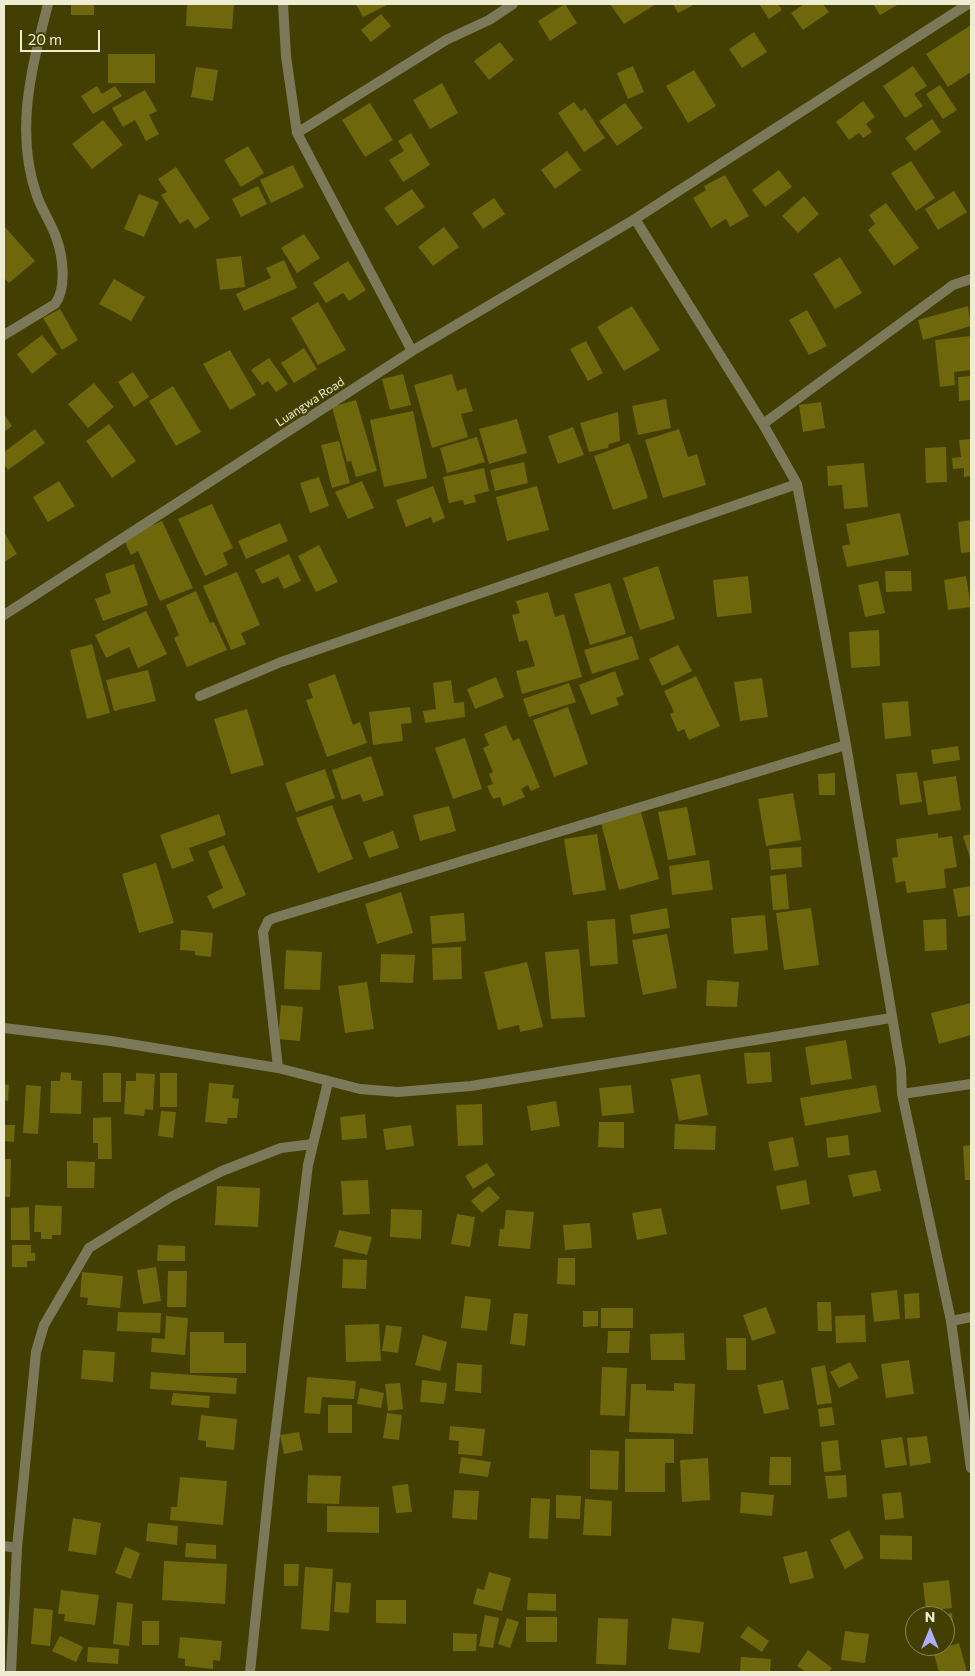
<!DOCTYPE html>
<style>
body{margin:0}
#map{position:relative;width:975px;height:1676px;overflow:hidden;background:#433e01;font-family:Commissioner,sans-serif}
canvas{display:block}
.frame{position:absolute;inset:0;border:5px solid #efedd1;pointer-events:none}
.north{position:absolute;left:905px;top:1606px;width:50px;height:50px;box-sizing:border-box;background:#433e01;border:1px solid #888454;border-radius:50%;rotate:0deg;font-size:14px;font-weight:700;line-height:20px;text-align:center;color:#efedd1}
.north::after{content:'';display:block;margin:auto;width:18px;height:22px;background:#afaefa;clip-path:polygon(50% 0,100% 100%,50% 72%,0 100%)}
.scale{position:absolute;left:20px;top:30px;width:80px;height:22px;box-sizing:border-box;border:2px solid #efedd1;border-top:0;padding-left:6px;font-size:15px;line-height:18px;white-space:nowrap;color:#efedd1;-webkit-text-stroke:4px #433e01;paint-order:stroke}
</style>
<div id="map">
<canvas width="975" height="1676"></canvas>
<div class="frame"></div>
<div class="north">N</div>
<div class="scale">20 m</div>
</div>
<script>
const g = document.querySelector('canvas').getContext('2d');
g.lineJoin = 'round';
function fill(path, color) {
  g.fillStyle = color;
  g.fill(path, 'evenodd');
}
function strokePath(path, color, width, dash) {
  g.strokeStyle = color;
  g.lineWidth = width;
  g.lineCap = dash ? 'butt' : 'round';
  g.setLineDash(dash || []);
  g.stroke(path);
}
function label(font, color, halo, rows, align = 'center') {
  g.font = font + ' Commissioner,sans-serif';
  g.lineWidth = 4.5;
  g.setLineDash([]);
  g.textBaseline = 'middle';
  g.strokeStyle = halo;
  g.fillStyle = color;
  for (const [text, x, y, turn = 0] of rows) {
    g.save();
    g.translate(x, y);
    g.rotate((+turn || 0) * Math.PI / 180);
    g.textAlign = isNaN(turn) ? turn : align;
    if (halo) g.strokeText(text, 0, 0);
    g.fillText(text, 0, 0);
    g.restore();
  }
}
fill(new Path2D(`
 M71,4H94V15H71Z
 M187,4H234L232,29L186,26Z
 M356,4H389L363,17Z
 M565,4L577,23L550,41L538,21Z
 M610,4H656L624,24Z
 M673,4H691L692,6L678,13Z
 M759,4H778L782,10L769,19Z
 M804,4H823L829,12L803,30L791,13Z
 M873,4H899L880,15Z
 M381,14L391,26L371,42L361,30Z
 M971,25V72L948,87L926,54Z
 M754,32L767,52L742,68L729,49Z
 M500,42L514,60L489,80L474,61Z
 M108,54H155V83H108Z
 M633,66L644,92L628,99L617,73Z
 M913,66L927,86L914,94L923,106L905,118L883,86Z
 M196,67L218,70L213,101L191,97Z
 M694,70L716,106L688,123L666,86Z
 M442,83L458,113L430,129L413,100Z
 M940,85L957,110L943,119L926,94Z
 M97,86L102,94L115,86L122,96L93,114L81,96Z
 M145,90L157,111L149,115L159,134L146,141L135,120L123,127L112,108Z
 M863,101L875,117L866,124L872,132L863,138L859,133L849,140L836,122Z
 M574,102L581,111L585,108L605,138L584,152L558,113Z
 M370,103L393,140L365,157L342,120Z
 M625,103L643,128L617,146L599,121Z
 M932,119L941,132L915,151L905,138Z
 M103,120L123,145L92,169L72,144Z
 M411,133L430,165L403,182L389,160L404,151L398,141Z
 M248,146L264,173L241,187L224,160Z
 M567,151L581,170L555,189L541,170Z
 M911,161L935,198L916,211L891,173Z
 M293,165L304,187L271,203L260,180Z
 M176,167L210,219L195,229L188,219L180,224L161,195L167,192L158,179Z
 M779,170L792,187L765,207L752,190Z
 M725,175L749,216L730,227L726,219L711,228L693,198L706,190L704,186Z
 M258,186L267,204L241,217L232,199Z
 M412,189L425,207L397,226L384,208Z
 M954,191L967,212L938,230L925,209Z
 M139,194L159,202L144,237L124,229Z
 M804,196L819,214L798,233L782,216Z
 M494,198L505,214L483,229L472,213Z
 M886,203L919,248L894,266L868,230L875,224L869,215Z
 M4,226L35,261L9,283L4,278Z
 M444,227L459,247L433,266L418,247Z
 M304,234L320,258L297,273L281,248Z
 M241,256L245,287L220,290L216,259Z
 M840,257L862,293L835,309L813,274Z
 M284,260L297,288L244,311L236,294L271,278L266,268Z
 M348,261L366,290L349,301L343,293L326,303L313,283Z
 M114,279L145,297L131,321L99,304Z
 M318,302L346,350L318,365L291,318Z
 M632,306L660,350L624,371L597,327Z
 M968,306L971,326L923,340L918,320Z
 M60,309L78,340L62,350L43,318Z
 M807,310L827,346L809,355L789,320Z
 M42,335L57,354L32,374L17,354Z
 M971,336V370L954,372L955,385L940,387L935,340Z
 M586,341L603,373L588,381L570,349Z
 M304,348L317,369L294,383L281,363Z
 M230,350L256,395L230,410L203,364Z
 M269,358L288,384L276,392L268,381L262,385L251,370Z
 M133,372L149,397L134,407L118,382Z
 M403,374L411,405L390,410L382,379Z
 M452,374L457,391L466,388L473,411L461,414L468,437L432,448L414,385Z
 M971,376V400L959,401L958,377Z
 M94,383L114,407L88,428L68,404Z
 M173,386L201,432L176,446L149,401Z
 M666,399L671,428L638,435L632,406Z
 M356,400L377,471L356,477L351,461L347,462L332,407Z
 M821,402L825,428L803,432L799,405Z
 M413,411L427,478L384,487L370,420Z
 M618,412L620,441L609,444L608,448L589,452L580,423Z
 M4,414L12,426L4,432Z
 M517,419L527,453L489,464L479,429Z
 M109,424L136,461L112,478L86,441Z
 M573,427L584,455L558,464L548,436Z
 M35,429L45,443L8,470L4,464V452Z
 M679,429L688,457L697,454L706,485L663,498L645,440Z
 M477,437L485,462L447,473L440,448Z
 M971,439V476L964,477V468L953,469L952,458L961,457L959,440Z
 M339,441L350,483L332,488L321,445Z
 M629,443L648,498L613,510L594,456Z
 M946,447L947,482L926,483L925,448Z
 M524,462L528,483L495,491L490,470Z
 M864,463L868,507L844,509L842,485L828,486L827,466Z
 M484,468L489,491L474,495L476,502L464,505L463,500L449,503L443,477Z
 M319,477L329,506L310,513L300,483Z
 M59,481L75,506L48,522L33,497Z
 M362,481L374,508L348,519L335,492Z
 M433,486L445,518L433,523L431,517L406,527L396,500Z
 M537,486L549,530L507,541L496,497Z
 M212,504L233,548L223,553L228,565L205,576L178,519Z
 M900,513L909,555L847,567L842,546L850,544L846,524Z
 M971,520V552L961,553L958,522Z
 M162,521L193,588L160,601L138,551L131,555L123,538Z
 M280,523L288,541L246,559L238,541Z
 M4,532L17,554L4,562Z
 M319,545L338,582L316,592L298,556Z
 M289,554L301,581L284,589L278,577L262,584L255,570Z
 M134,564L148,605L103,621L95,599L111,593L105,574Z
 M658,566L675,619L640,630L623,578Z
 M885,571H911L912,591L886,592Z
 M237,572L260,625L241,633L246,644L231,650L203,586Z
 M748,576L752,613L717,617L713,580Z
 M966,576L971,607L948,610L944,580Z
 M878,581L885,613L865,617L858,585Z
 M610,583L626,634L590,645L574,594Z
 M196,591L210,623L214,622L227,650L187,667L174,638L179,635L166,605Z
 M548,592L555,617L564,614L582,677L522,694L516,671L535,666L527,640L519,642L512,615L520,613L516,601Z
 M146,611L167,654L138,668L129,647L106,658L95,635Z
 M879,630L880,666L851,668L849,632Z
 M632,636L639,659L592,674L584,650Z
 M92,644L110,713L87,719L70,650Z
 M678,645L692,671L662,686L649,659Z
 M148,670L156,701L114,711L106,680Z
 M615,671L624,695L616,698L619,705L591,715L579,685Z
 M335,674L353,725L360,722L367,743L327,757L306,700L313,698L308,684Z
 M696,676L720,726L689,740L684,729L678,732L670,714L674,712L664,691Z
 M496,677L504,697L475,709L467,689Z
 M762,678L768,717L740,721L734,682Z
 M451,680L454,703L464,702L465,717L425,723L423,711L436,709L433,683Z
 M569,683L576,702L529,717L523,699Z
 M908,701L911,736L885,739L882,703Z
 M410,707L412,723L401,724L403,741L373,745L369,712Z
 M568,707L588,764L554,777L533,720Z
 M247,709L264,765L231,774L214,719Z
 M506,725L513,741L519,738L540,787L531,791L528,785L521,789L525,797L503,806L500,797L493,799L487,786L493,784L489,774L493,772L483,748L489,745L484,734Z
 M465,738L482,789L453,799L435,748Z
 M958,746L960,760L933,764L931,750Z
 M371,756L384,795L363,802L360,794L342,800L332,770Z
 M325,769L335,798L296,812L285,783Z
 M917,772L922,802L900,805L896,774Z
 M835,773V795H819L818,774Z
 M956,776L961,810L928,815L923,781Z
 M793,793L801,840L766,846L758,799Z
 M332,805L353,859L318,873L296,818Z
 M449,806L456,831L420,841L413,815Z
 M687,807L696,855L668,860L658,812Z
 M641,812L659,879L619,890L601,823Z
 M219,814L226,835L189,848L194,861L172,869L160,835Z
 M393,831L399,848L369,858L363,842Z
 M938,833V838L952,836L957,867L944,869L946,888L907,893L905,881L896,883L892,858L898,857L896,839Z
 M597,834L606,890L573,895L564,839Z
 M971,834V861L963,836Z
 M224,845L246,895L213,909L207,896L223,888L208,851Z
 M801,847L802,867L771,870L769,849Z
 M709,860L713,890L672,895L669,866Z
 M156,863L174,923L139,933L122,874Z
 M786,874L789,909L773,910L770,876Z
 M971,886V915L958,917L953,889Z
 M401,892L413,933L377,944L365,904Z
 M667,908L670,928L633,934L630,915Z
 M811,908L819,965L784,970L776,913Z
 M464,913L466,941L432,944L430,916Z
 M765,915L768,950L734,954L731,918Z
 M615,919L618,964L590,966L587,921Z
 M946,919L947,950L925,951L923,920Z
 M181,930L213,933L211,957L195,955V951L180,950Z
 M667,934L677,988L643,995L632,940Z
 M461,947L462,979L433,980L432,948Z
 M579,949L585,1017L551,1019L545,952Z
 M286,950L322,952L320,990L284,989Z
 M381,954L415,955L413,983L380,982Z
 M527,962L543,1027L520,1032L519,1025L498,1030L484,972Z
 M707,980L739,982L737,1007L706,1006Z
 M367,982L374,1029L345,1033L338,986Z
 M971,1003V1035L939,1044L931,1013Z
 M281,1005L303,1007L300,1041L278,1039Z
 M846,1040L852,1079L811,1085L805,1047Z
 M770,1052L772,1082L747,1084L744,1053Z
 M61,1072L71,1073V1080L82,1081L81,1114L50,1113L51,1081H60Z
 M103,1073H121V1102H103Z
 M136,1073L155,1074L153,1110L145,1109L144,1116L124,1114L126,1081H136Z
 M160,1073H177V1107H160Z
 M700,1074L708,1115L679,1121L671,1079Z
 M209,1083L234,1085L232,1098L239,1099L237,1118H228L227,1124L205,1122Z
 M4,1084L9,1085L8,1101L4,1100Z
 M26,1085L41,1086L38,1134L23,1133Z
 M631,1085L634,1113L602,1116L599,1088Z
 M876,1085L881,1112L805,1126L800,1098Z
 M556,1101L560,1126L531,1131L527,1106Z
 M482,1104L483,1145L458,1146L456,1105Z
 M161,1111L176,1112L173,1138L158,1136Z
 M365,1114L367,1138L342,1140L340,1117Z
 M111,1117L112,1159H98V1143H93V1118Z
 M599,1122H624V1148L598,1147Z
 M675,1124L716,1126L715,1150L674,1149Z
 M4,1125H15L14,1142L4,1141Z
 M411,1125L414,1146L386,1150L383,1129Z
 M848,1135L850,1155L828,1158L826,1138Z
 M793,1137L799,1166L774,1171L768,1142Z
 M971,1145V1180H965L963,1146Z
 M4,1159H11L10,1197H4Z
 M67,1161L95,1162L94,1188H67Z
 M487,1163L495,1175L473,1189L465,1176Z
 M876,1170L881,1191L853,1197L848,1175Z
 M368,1180L370,1214L343,1215L341,1181Z
 M806,1180L810,1204L781,1210L776,1186Z
 M217,1186L260,1188L258,1227L215,1225Z
 M489,1186L500,1198L482,1213L471,1201Z
 M35,1205L62,1206L61,1235H52V1239H41V1232H34Z
 M29,1207L30,1240H11V1208Z
 M661,1208L667,1234L637,1240L632,1213Z
 M391,1209L422,1210L421,1239L390,1237Z
 M506,1210L534,1212L530,1249L498,1246L500,1229H504Z
 M457,1214L475,1217L470,1247L451,1244Z
 M590,1223L592,1248L565,1250L563,1225Z
 M339,1230L372,1237L367,1255L334,1247Z
 M12,1245H31V1253H35V1261H27V1267H12Z
 M158,1245L185,1246V1261H157Z
 M558,1258H575V1285L557,1284Z
 M343,1259L367,1260L366,1289L342,1288Z
 M156,1267L161,1301L143,1304L137,1270Z
 M168,1271H187L186,1307H167Z
 M82,1272L123,1276L120,1308L87,1305L88,1298L80,1297Z
 M897,1290L900,1319L874,1322L871,1293Z
 M919,1293L920,1318L905,1319L904,1294Z
 M465,1296L491,1299L487,1331L461,1328Z
 M817,1302H831L832,1331H818Z
 M766,1307L776,1333L752,1341L743,1315Z
 M601,1308H633V1328H601Z
 M583,1311H598V1326L583,1327Z
 M118,1312L161,1313L160,1333L117,1331Z
 M514,1313L528,1314L525,1346L510,1344Z
 M865,1315L866,1342L836,1343L835,1316Z
 M166,1316L188,1318L185,1355L151,1352L152,1338L165,1339Z
 M379,1324L381,1361L346,1362L345,1325Z
 M386,1325L402,1327L398,1353L382,1351Z
 M608,1331H630L629,1353H607Z
 M190,1332H224V1343H246V1373H190Z
 M684,1333L685,1360H651L650,1334Z
 M423,1335L447,1342L440,1371L415,1365Z
 M726,1338H746V1370H727Z
 M83,1350L115,1352L113,1382L81,1379Z
 M909,1360L914,1394L886,1398L881,1364Z
 M850,1362L859,1378L839,1388L830,1372Z
 M457,1363L482,1365L481,1393L455,1391Z
 M825,1365L832,1403L817,1405L811,1368Z
 M602,1367L627,1368L625,1416L600,1415Z
 M151,1372L237,1378L236,1394L150,1389Z
 M307,1377L356,1381L354,1399L322,1397L320,1414L304,1413Z
 M422,1380L447,1383L444,1404L420,1402Z
 M783,1380L789,1409L764,1414L757,1385Z
 M400,1383L403,1409L388,1411L385,1384Z
 M674,1383L695,1384L693,1434L629,1432L631,1384H646V1390L674,1391Z
 M360,1388L384,1393L381,1408L357,1404Z
 M173,1393L210,1396L209,1408L171,1405Z
 M328,1405H352V1433H328Z
 M832,1407L835,1425L820,1427L818,1409Z
 M387,1413L402,1415L399,1440L383,1438Z
 M201,1415L237,1419L234,1450L206,1447V1441L198,1440Z
 M450,1426L485,1429L482,1456L458,1454L459,1441L449,1440Z
 M299,1432L303,1450L284,1454L280,1435Z
 M927,1436L931,1463L910,1466L907,1438Z
 M902,1437L907,1465L885,1468L881,1440Z
 M625,1439H674V1463H665V1492H625Z
 M838,1440L841,1470L824,1472L821,1442Z
 M590,1450L619,1451L618,1490L590,1489Z
 M461,1457L491,1462L488,1477L459,1473Z
 M770,1457H791V1485H769Z
 M708,1458L710,1500L682,1502L680,1460Z
 M308,1475L341,1476L339,1504L307,1503Z
 M846,1475L847,1497L828,1499L825,1476Z
 M180,1477L227,1481L223,1525L170,1520L171,1507H177Z
 M408,1484L412,1512L396,1513L392,1486Z
 M454,1490L479,1491L477,1520L452,1518Z
 M741,1492L774,1495L772,1516L740,1513Z
 M901,1492L904,1518L885,1520L882,1494Z
 M556,1495L581,1496L580,1519L556,1518Z
 M531,1498L550,1499L548,1539L529,1538Z
 M585,1499L612,1501L611,1536L583,1535Z
 M327,1506L379,1507V1533L327,1532Z
 M73,1518L101,1523L96,1555L68,1551Z
 M148,1523L178,1526L177,1545L146,1541Z
 M849,1530L864,1558L845,1569L830,1540Z
 M880,1535L912,1536V1560L880,1559Z
 M186,1543L216,1545V1559L185,1557Z
 M125,1547L140,1553L131,1579L115,1573Z
 M807,1551L814,1578L790,1584L783,1557Z
 M164,1561L227,1564L225,1604L162,1600Z
 M284,1564H299L298,1586H284Z
 M305,1567L333,1569L329,1631L301,1629Z
 M489,1572L511,1578L502,1611L473,1604L477,1588L484,1590Z
 M949,1580L952,1608L926,1611L923,1583Z
 M336,1582L351,1583L349,1613L334,1612Z
 M61,1590L99,1595L95,1625L64,1621L65,1614H58Z
 M528,1593L556,1594V1611L527,1610Z
 M376,1600H406V1624L376,1623Z
 M117,1602L133,1604L129,1646L113,1644Z
 M34,1608L53,1610L50,1646L31,1644Z
 M952,1613L954,1632L945,1633V1616L934,1615Z
 M485,1615L499,1618L493,1648L479,1646Z
 M526,1617H557V1642H526Z
 M507,1618L519,1622L510,1648L498,1644Z
 M598,1618L628,1619L626,1665L596,1664Z
 M672,1618L704,1622L700,1653L668,1649Z
 M142,1621H159V1645H142Z
 M748,1626L769,1641L762,1652L740,1637Z
 M845,1631L869,1634L865,1663L841,1660Z
 M453,1633L477,1634L476,1651H453Z
 M60,1636L83,1647L76,1662L52,1651Z
 M180,1637L222,1641L220,1661L213,1660V1669L185,1666V1659L178,1658Z
 M959,1643L967,1672H939L933,1651Z
 M88,1647L119,1649L118,1664L87,1662Z
 M808,1650L832,1668L829,1672H806L797,1666Z
 M741,1657L771,1659L770,1672H740Z`), '#6e670b');
strokePath(new Path2D(`
 M283,4L286,56L297,133L412,351
 M968,4L635,219L763,424L797,484L846,745L901,1069L902,1094L951,1321L971,1468
 M297,133L446,40L489,20L513,4
 M4,335L55,304C67,288 63,256 56,237C51,223 42,210 37,196C14,131 32,67 48,4
 M763,424L953,285L971,279
 M4,615L412,351L635,219
 M200,696L281,662L797,484
 M4,1028L111,1041L278,1068L360,1089L398,1092L471,1086L891,1018
 M278,1068L263,932L268,921L274,918L846,745
 M902,1094L971,1084
 M951,1321L971,1317
 M4,1546L17,1548L11,1672
 M17,1548L36,1352L44,1325L89,1248L171,1197L222,1171L281,1148L313,1144
 M250,1672L271,1469L308,1165L328,1082`), '#7b7959', 10);
label('12px', '#efedd1', '#433e01', [
 ["Luangwa Road",310,402,-33]
]);
</script>
